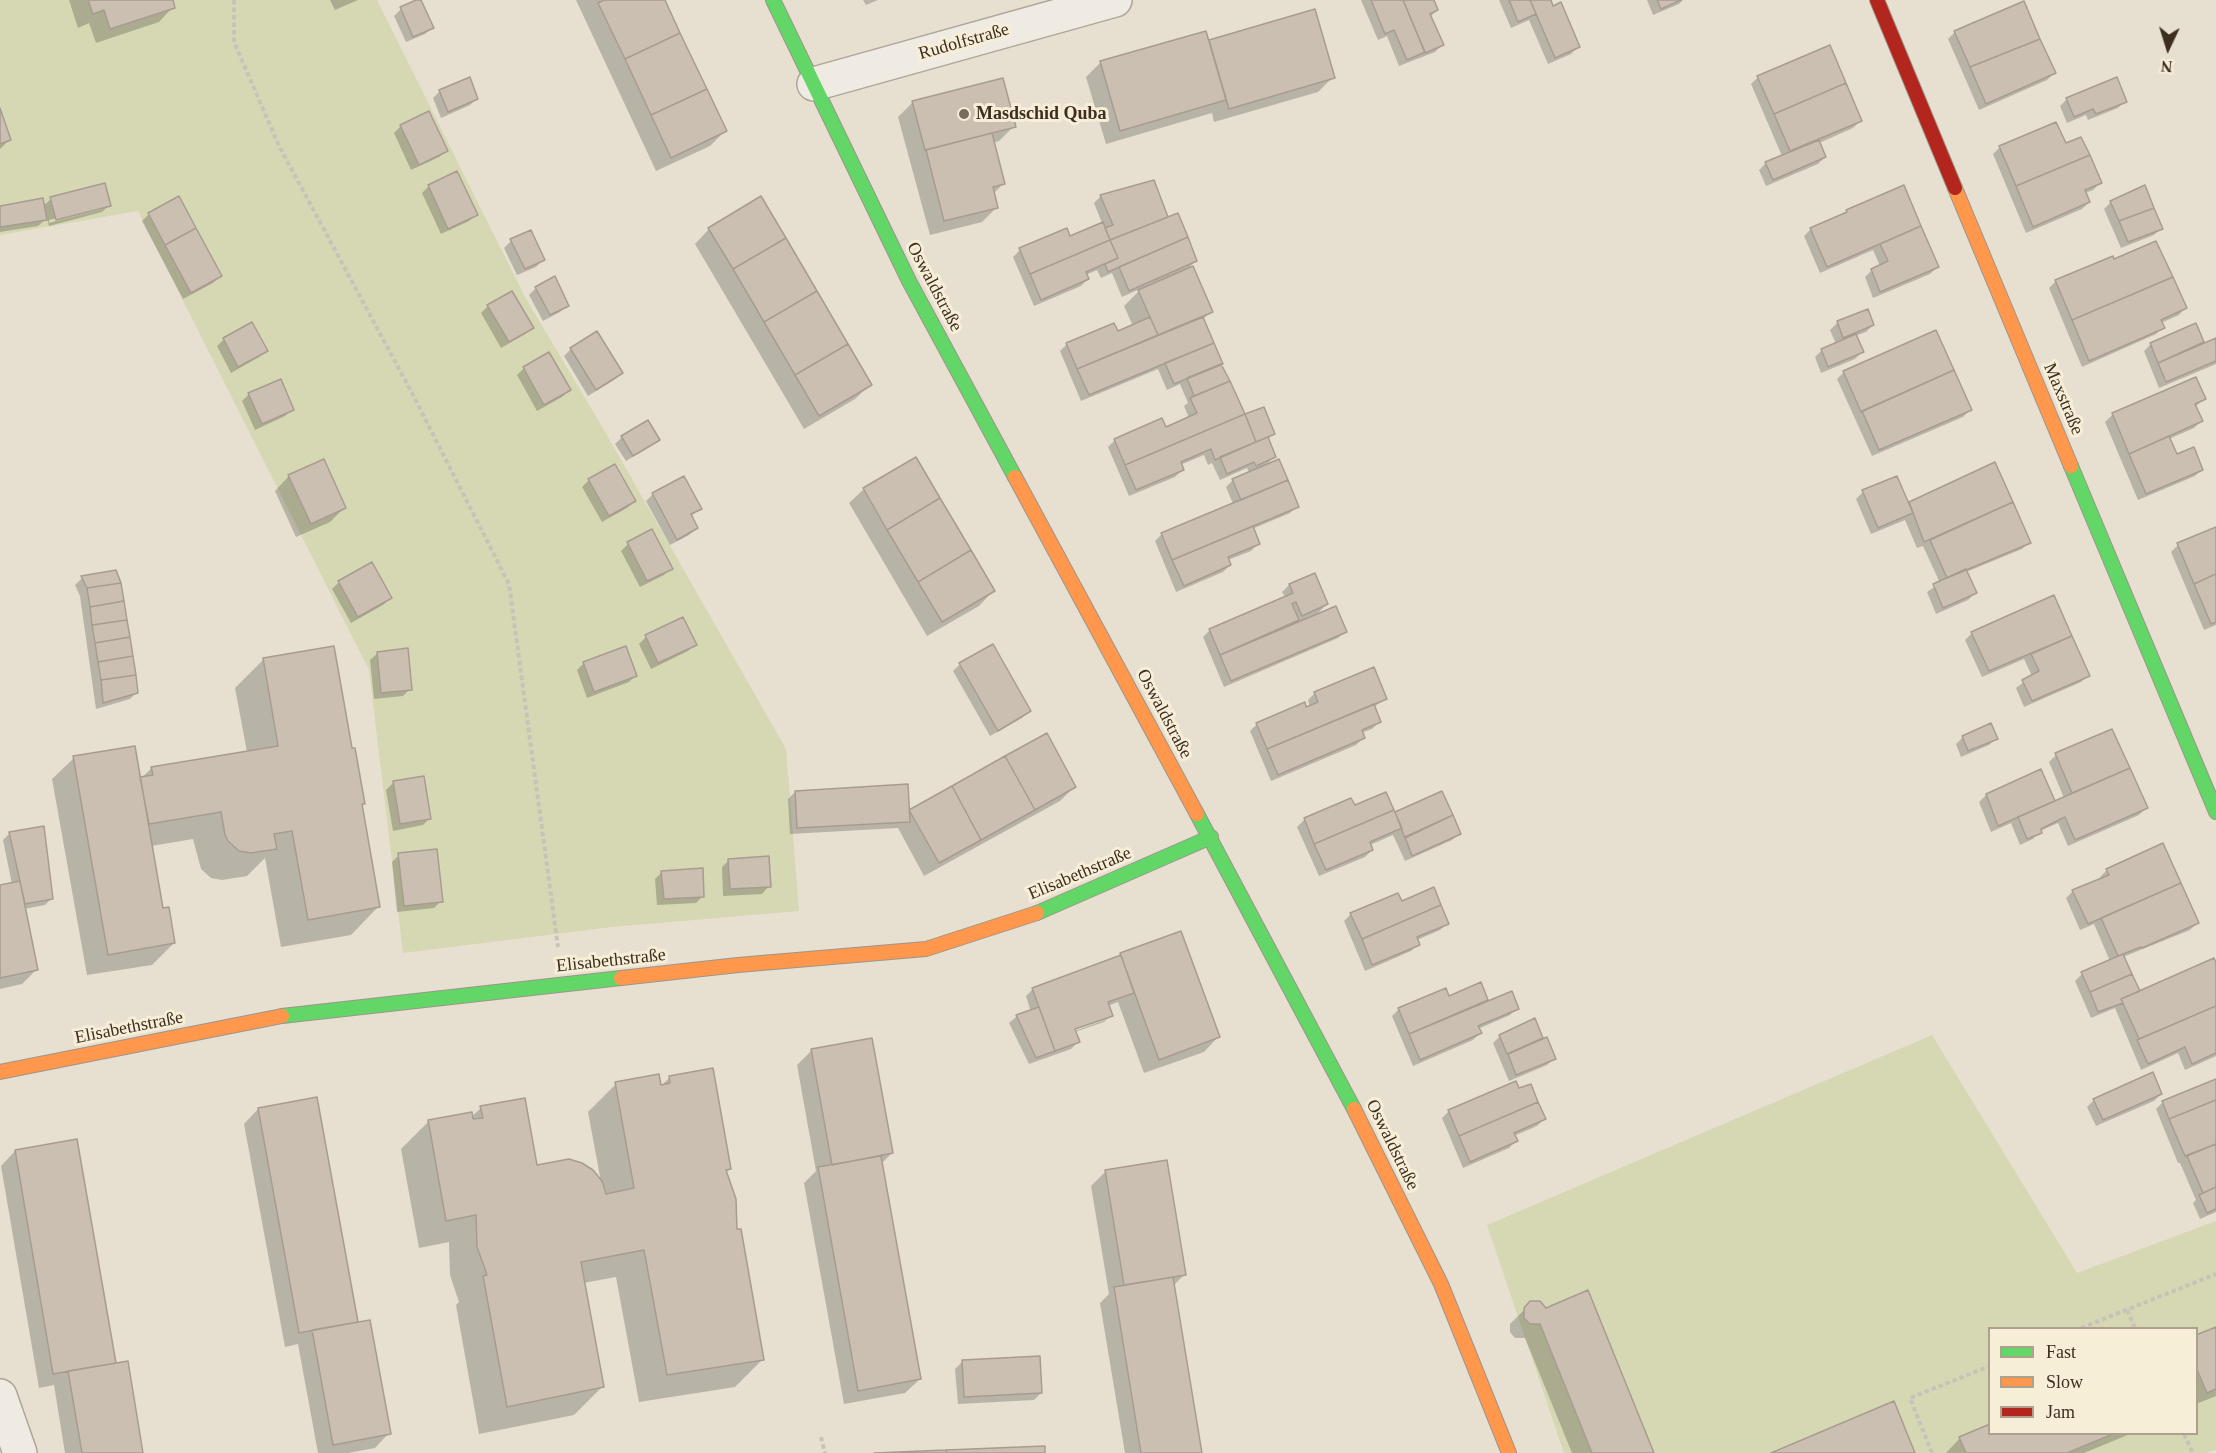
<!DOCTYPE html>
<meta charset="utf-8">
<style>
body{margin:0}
#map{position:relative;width:2216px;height:1453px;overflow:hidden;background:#e7e0d1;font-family:"Times New Roman",serif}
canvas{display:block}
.legend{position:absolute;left:1988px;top:1327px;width:210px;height:108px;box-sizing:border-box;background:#f7eed8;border:2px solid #ada18e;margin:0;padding:8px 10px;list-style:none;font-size:18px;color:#3d2e20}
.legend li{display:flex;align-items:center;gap:12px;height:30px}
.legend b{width:30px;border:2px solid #ada18e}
.north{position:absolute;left:2138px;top:18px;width:60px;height:60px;-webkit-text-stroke:4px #f7eed8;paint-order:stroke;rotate:184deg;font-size:16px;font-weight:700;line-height:24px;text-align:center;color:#3d2e20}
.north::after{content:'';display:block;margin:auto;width:21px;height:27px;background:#3d2e20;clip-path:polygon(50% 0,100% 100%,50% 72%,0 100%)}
</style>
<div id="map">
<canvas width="2216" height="1453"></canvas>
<ul class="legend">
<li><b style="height:8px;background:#63d668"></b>Fast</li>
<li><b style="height:8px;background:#ff974d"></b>Slow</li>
<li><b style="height:8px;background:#b3261e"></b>Jam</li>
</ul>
<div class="north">N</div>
</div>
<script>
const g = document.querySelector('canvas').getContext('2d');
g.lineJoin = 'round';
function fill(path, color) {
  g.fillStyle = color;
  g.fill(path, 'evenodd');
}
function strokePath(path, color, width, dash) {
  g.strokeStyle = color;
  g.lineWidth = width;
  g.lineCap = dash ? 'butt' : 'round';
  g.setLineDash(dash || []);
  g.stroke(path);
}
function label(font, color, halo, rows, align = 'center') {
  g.font = font + ' "Times New Roman",serif';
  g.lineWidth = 6;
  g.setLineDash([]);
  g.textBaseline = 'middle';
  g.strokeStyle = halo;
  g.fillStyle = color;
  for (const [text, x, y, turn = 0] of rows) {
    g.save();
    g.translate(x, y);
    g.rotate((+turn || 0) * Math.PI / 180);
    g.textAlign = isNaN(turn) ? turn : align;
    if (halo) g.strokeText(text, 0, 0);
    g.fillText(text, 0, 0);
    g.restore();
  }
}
fill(new Path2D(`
 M0,0H377L525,297L604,430L786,749L799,911L612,927L403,953L369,670L138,211L0,235Z
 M1932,1035L2077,1273L2216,1221V1450L2207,1453H1564L1487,1225ZM1990,1328H2196V1434H1990Z`), '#d6d7b3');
fill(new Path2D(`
 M69,0H171L173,7L159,22L96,43L89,23L78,28Z
 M330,0H358L335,10Z
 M576,0H664L725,131L710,146L656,171Z
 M863,0H878L866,5Z
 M1361,0H1432L1437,10L1430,17L1442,45L1435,52L1399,66L1387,36L1378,40Z
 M1499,0H1549L1578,47L1571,54L1548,64L1529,20L1511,28Z
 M1647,0H1683L1679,4L1653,15Z
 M401,9L432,27L425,34L406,42L394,16Z
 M1314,11L1333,77L1318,92L1214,122L1212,113L1106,144L1086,77L1101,62L1208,41Z
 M1955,32L2054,73L2047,80L1979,110L1948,39Z
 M1758,77L1860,121L1853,128L1819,143L1825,157L1818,164L1766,186L1759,170L1766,163L1782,156L1751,84Z
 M440,91L477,98L470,105L441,118L433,98Z
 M2067,99L2125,101L2118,108L2088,120L2086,115L2067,123L2060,106Z
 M913,102L1014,126L999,141L993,143L1004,183L993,194L997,207L982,222L930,235L898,117Z
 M0,113L9,140L0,149Z
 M401,126L446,150L439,157L411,170L394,133Z
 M2065,145L2100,183L2093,190L2085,193L2089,202L2082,209L2026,233L1993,154L2000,147Z
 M429,186L476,214L469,221L441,234L422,193Z
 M1903,187L1937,267L1930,274L1873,298L1865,277L1872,270L1880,266L1873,250L1820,273L1804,236L1811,229L1841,217L1847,211Z
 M1101,196L1167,219L1196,260L1185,272L1211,312L1202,320L1220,365L1244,416L1273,434L1267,440L1274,457L1264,467L1297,506L1290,513L1252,529L1258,544L1251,551L1228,560L1230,565L1223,572L1176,592L1155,541L1162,534L1233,504L1226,487L1233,480L1249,473L1247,468L1220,480L1212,463L1208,465L1204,455L1180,465L1182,470L1175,477L1129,496L1108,447L1115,440L1165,429L1189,418L1184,406L1188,403L1180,384L1167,390L1158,369L1081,401L1060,351L1067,344L1117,333L1133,326L1124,306L1142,288L1122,297L1112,273L1101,278L1097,270L1086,275L1088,279L1081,286L1034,306L1013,257L1020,250L1070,238L1102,223L1094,203Z
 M51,199L109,205L102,212L49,226L47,218L38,226L0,232V207L43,206ZM103,206V209L49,223V220Z
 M2111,202L2161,228L2154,235L2121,248L2104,209Z
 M149,214L220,276L213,283L183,299L142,221Z
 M709,229L870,385L855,399L804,429L695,244Z
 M511,241L543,260L536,267L517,275L504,248Z
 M2113,261L2185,308L2179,315L2161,323L2163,327L2156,334L2082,367L2049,288L2056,281Z
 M536,288L567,305L560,312L543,321L529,295Z
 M488,306L532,327L525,334L501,348L481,313Z
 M1867,311L1873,325L1866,332L1855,336L1862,352L1855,359L1821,373L1815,357L1822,350L1836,344L1830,330L1837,323Z
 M2195,325L2204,345L2216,339V364L2159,388L2144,351L2151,344Z
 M596,333L621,373L614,380L588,396L564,356L571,349Z
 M224,339L266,351L259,357L231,373L217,346Z
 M549,354L569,390L562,397L537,411L517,375L524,368Z
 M1844,372L1970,410L1963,417L1872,456L1837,379Z
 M2195,379L2204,399L2195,407L2201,421L2194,428L2169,439L2176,456L2202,469L2195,476L2138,500L2105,422L2112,415Z
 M249,394L292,409L285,416L255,430L242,401Z
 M622,437L658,439L651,446L626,461L615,444Z
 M1995,464L2029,542L2022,549L1966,572L1975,593L1968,600L1936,614L1927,592L1940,583L1923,546L1917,548L1905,520L1871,534L1856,499L1863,492L1908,504Z
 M289,476L345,507L330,522L296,537L275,491Z
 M589,480L634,501L627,508L602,522L582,487Z
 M864,489L993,591L979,606L927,636L849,503Z
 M653,494L700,509L690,517L696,528L689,535L670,545L646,501Z
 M2216,529V625L2204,630L2171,552L2178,545Z
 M628,544L671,568L664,575L640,587L621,551Z
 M1315,575L1327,604L1315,616L1345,631L1338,638L1224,687L1203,637L1210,630L1286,598L1282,592L1289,585Z
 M82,578L120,583L137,692L130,699L96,709L80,596L75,585Z
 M339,582L390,598L383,605L351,623L332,589Z
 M2054,597L2088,675L2081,682L2024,707L2016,688L2032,676L2024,659L1982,677L1965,640L1972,633Z
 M646,637L695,644L688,651L651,669L639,644Z
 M378,653L410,689L403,696L374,699L370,660Z
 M263,660L351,750L363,803L361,806L378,907L351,935L281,947L265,858L247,876L222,880L211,878L201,869L193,839L151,846L162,910L174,943L152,965L87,975L52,779L74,758L139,780L152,768L247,752L235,688Z
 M584,663L636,675L629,682L587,698L577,670Z
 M960,664L1029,711L1022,718L990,736L953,671Z
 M1315,693L1386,698L1374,707L1379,722L1372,729L1361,733L1363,738L1356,745L1271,781L1250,731L1257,724L1310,707L1308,700Z
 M2112,730L2146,808L2139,815L2068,846L2058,823L2040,831L2033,839L2020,845L2011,823L1991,832L1979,802L1986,795L2054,803L2064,798L2049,762L2056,755Z
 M1046,735L1075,786L1060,801L924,876L898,828L790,834L788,799L795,792L908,812Z
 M1963,737L1996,738L1989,745L1961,757L1956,744Z
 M423,778L430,818L423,825L393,831L386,790L393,783Z
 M1441,793L1459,833L1452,840L1405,861L1393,835L1370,845L1372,850L1365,857L1319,876L1297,827L1304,820L1351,800L1354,807L1394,814Z
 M10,833L52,898L45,905L24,909L37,969L22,984L0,989V887L12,884L3,840Z
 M399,855L441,901L434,908L397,912L392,862Z
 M729,860L769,886L762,894L723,896L722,867Z
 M2107,870L2197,923L2190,930L2123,957L2139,993L2216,966V1056L2185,1070L2178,1053L2141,1070L2115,1008L2091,1018L2075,981L2082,974L2110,961L2094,924L2080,930L2066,898L2073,891L2101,879L2100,877Z
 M662,872L703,896L696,903L657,905L655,879Z
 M1401,903L1447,923L1440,930L1417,940L1418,944L1411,951L1365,971L1344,921L1351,914Z
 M1121,954L1218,1037L1204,1052L1144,1073L1118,1002L1108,1006L1111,1015L1104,1022L1075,1032L1078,1042L1071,1049L1029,1064L1009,1023L1016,1017L1031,1012L1026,996L1033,989L1117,958ZM1105,1017V1020L1069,1033L1068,1030Z
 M1480,984L1487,1002L1517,1008L1510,1015L1478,1029L1480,1033L1473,1040L1413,1066L1392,1016L1399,1009L1448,998Z
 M1534,1020L1542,1041L1554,1058L1547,1065L1509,1081L1493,1043L1500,1036Z
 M812,1050L892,1153L881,1164L920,1379L905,1393L844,1404L804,1183L816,1171L797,1065Z
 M670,1077L730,1169L725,1173L735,1231L763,1359L735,1387L639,1402L616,1277L583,1283L602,1387L574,1415L479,1434L456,1305L459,1302L450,1275L449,1242L419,1248L401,1149L429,1121L471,1117L481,1108L535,1167L601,1182L588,1112L616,1084L660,1087Z
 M2216,1084V1212L2200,1219L2193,1203L2196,1200L2180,1163H2178L2156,1109L2163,1102Z
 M1519,1090L1544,1119L1537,1126L1514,1136L1516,1141L1509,1148L1463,1168L1442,1118L1449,1111Z
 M2161,1094L2154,1101L2096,1126L2087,1107L2094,1100Z
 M316,1099L357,1324L389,1433L375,1448L348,1453H318L298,1344L285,1347L244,1124L258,1109Z
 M15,1151L115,1365L142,1453H65L54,1385L39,1388L1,1166Z
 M1106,1171L1184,1275L1173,1286L1201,1453H1125L1100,1303L1109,1294L1091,1186Z
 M1531,1303L1653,1453H1572L1525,1338H1515L1510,1332V1324Z
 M2216,1328V1396L2196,1404V1336Z
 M962,1362L1041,1393L1034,1400L958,1404L955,1369Z
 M1990,1434H2130L2084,1453H1946L1960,1438Z`), '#0003');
const building = new Path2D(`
 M88,0H173L175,8L110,29L104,10L93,14Z
 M416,0H421L434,28L413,37L400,7Z
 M604,0H665L680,33L625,59L598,3Z
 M1371,0H1403L1425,52L1407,60L1394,30L1385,34Z
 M1403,0H1434L1438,10L1430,14L1444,45L1425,53Z
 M1509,0H1530L1536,14L1518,22Z
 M1530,0H1551L1553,6L1561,2L1580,47L1555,58Z
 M1657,0H1681L1661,9Z
 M2024,1L2040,39L1970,67L1954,31Z
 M1315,9L1335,78L1229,109L1209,40Z
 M1206,31L1226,100L1120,131L1100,61Z
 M680,33L707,89L651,115L625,59Z
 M2040,39L2056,73L1986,104L1970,67Z
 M1830,45L1846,83L1774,114L1757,76Z
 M470,77L478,99L448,112L439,90Z
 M2117,77L2127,102L2096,114L2093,109L2074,117L2066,98Z
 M1003,78L1016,127L925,150L912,101Z
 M1846,83L1862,121L1790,151L1774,114Z
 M707,89L727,131L671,158L651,115Z
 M0,108L11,140L0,144Z
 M429,111L448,151L419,165L400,125Z
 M2056,122L2066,143L2081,137L2090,155L2016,186L1999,146Z
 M992,133L1005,184L993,187L998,208L944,221L926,150Z
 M1819,140L1826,157L1773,180L1765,162Z
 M2090,155L2102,183L2085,190L2090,202L2033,227L2016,186Z
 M457,171L478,215L448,229L428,185Z
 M1154,180L1168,217L1110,240L1105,228L1113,225L1100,195Z
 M105,183L111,206L56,220L50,197Z
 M1904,185L1921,226L1827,267L1810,228L1847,212L1846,210Z
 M2145,185L2154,208L2119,221L2110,201Z
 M179,196L196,228L165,245L148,213Z
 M761,196L786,238L733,269L708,228Z
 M43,198L47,220L0,227V206Z
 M2154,208L2163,229L2128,242L2119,221Z
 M1178,213L1188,237L1108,272L1105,264L1118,258L1110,240Z
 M1103,222L1110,240L1030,274L1019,248L1067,228L1070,236Z
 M1921,226L1939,267L1880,292L1871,269L1888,261L1880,244Z
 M196,228L222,276L191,293L165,245Z
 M531,230L545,260L525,269L510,239Z
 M1188,237L1197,261L1129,291L1119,267Z
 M786,238L817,291L764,322L733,269Z
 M1110,240L1118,258L1086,272L1089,279L1041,300L1030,274Z
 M2156,241L2173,277L2072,320L2055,280L2113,256L2114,259Z
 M1193,266L1213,312L1158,335L1138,290Z
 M555,276L569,306L550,315L535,287Z
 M2173,277L2187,308L2161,320L2165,328L2089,361L2072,320Z
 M512,291L534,328L509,342L487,305Z
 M817,291L848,344L795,375L764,322Z
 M1868,309L1874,325L1843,338L1837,321Z
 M1150,317L1158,335L1077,369L1066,343L1114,323L1118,331Z
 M1203,317L1214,343L1089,395L1077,369Z
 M252,322L268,351L238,367L223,338Z
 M2196,323L2204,342L2158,363L2150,343Z
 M1936,330L1954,370L1861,412L1843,371Z
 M597,331L623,373L596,390L570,348Z
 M1856,334L1864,352L1828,367L1821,349Z
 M2216,338V361L2166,382L2158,363Z
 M1214,343L1223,364L1174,384L1165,363Z
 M848,344L872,385L819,416L795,375Z
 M549,352L571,390L544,405L523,367Z
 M1221,364L1230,381L1194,396L1187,378Z
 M1954,370L1972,410L1879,450L1862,411Z
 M2196,377L2206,399L2195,404L2203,421L2129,454L2112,413Z
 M281,379L294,410L262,424L248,393Z
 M1230,381L1245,414L1125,465L1114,439L1162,418L1166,427L1197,413L1190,398Z
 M1264,407L1275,434L1256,442L1245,414Z
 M1245,414L1256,442L1215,460L1211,449L1181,462L1184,470L1136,490L1125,465Z
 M648,420L660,440L633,456L621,436Z
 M2169,436L2177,454L2194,447L2203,470L2146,494L2129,454Z
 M1268,437L1276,457L1256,466L1254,462L1227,474L1220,457Z
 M916,457L940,498L887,530L863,488Z
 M324,459L346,508L311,524L288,475Z
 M1279,459L1288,480L1241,500L1232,479Z
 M1995,462L2013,502L1924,542L1909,502Z
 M615,464L636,501L609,516L588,479Z
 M684,476L702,509L691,514L698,528L677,540L652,493Z
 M1897,476L1913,513L1878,528L1862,490Z
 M1288,480L1299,507L1172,560L1161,533Z
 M940,498L971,550L918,582L887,530Z
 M2013,502L2031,543L1947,578L1930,540Z
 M1253,526L1260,544L1228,557L1231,565L1184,586L1172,560Z
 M2216,527V574L2194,584L2177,543Z
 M652,529L673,569L647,581L627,542Z
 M971,550L995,591L942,622L918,582Z
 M372,562L392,598L358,617L338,581Z
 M1966,569L1977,593L1943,608L1933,584Z
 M116,570L121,583L87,588L81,576Z
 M1315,573L1328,604L1302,616L1296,602L1292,604L1299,620L1220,655L1209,629L1293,593L1289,584Z
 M2216,574V622L2211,624L2194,584Z
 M121,583L124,601L90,607L87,588Z
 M2054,595L2072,636L1989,671L1971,632Z
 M124,601L127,620L92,625L90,607Z
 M1336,606L1347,632L1231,681L1220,655Z
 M683,617L697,645L658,663L645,635Z
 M127,620L130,637L95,643L92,625Z
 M2072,636L2090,676L2032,701L2022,680L2039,671L2031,654Z
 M130,637L133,656L98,662L95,643Z
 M993,644L1031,711L998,731L959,663Z
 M334,646L352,748H355L365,804H362L380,907L308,920L292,831L274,834L277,849L251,853L239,851L228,841L225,835L221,812L149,824L140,777L153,775L151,767L278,746L263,658Z
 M626,646L637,676L594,692L583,662Z
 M408,648L412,690L381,693L377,652Z
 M133,656L136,675L101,680L98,662Z
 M1374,667L1387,699L1267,749L1256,723L1305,702L1306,707L1318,702L1314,692Z
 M136,675L138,693L103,703L101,680Z
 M1374,704L1381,722L1362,730L1365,738L1278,775L1267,749Z
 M1991,723L1998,739L1968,751L1962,736Z
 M2112,729L2130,768L2072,793L2055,753Z
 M1047,733L1076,787L1035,810L1005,756Z
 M135,746L163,908L169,907L175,943L108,955L73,756Z
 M1005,756L1035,810L981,840L952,786Z
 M2130,768L2148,808L2075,840L2065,817L2041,829L2042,833L2027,839L2018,817Z
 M2041,769L2055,801L1998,826L1986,794Z
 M424,776L431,819L400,824L393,781Z
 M908,784L910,822L797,828L795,791Z
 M952,786L981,840L939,863L909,810Z
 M1442,791L1453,815L1405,838L1395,812Z
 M1386,792L1394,810L1314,844L1304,818L1351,798L1355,805Z
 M1394,810L1402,828L1370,842L1373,850L1326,870L1314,844Z
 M1453,815L1461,834L1412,856L1405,837Z
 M44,826L53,899L25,904L9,832Z
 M2163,843L2181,883L2088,924L2072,890L2109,875L2106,869Z
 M437,849L443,902L404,906L398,853Z
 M769,856L771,887L730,889L728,859Z
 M703,868L704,897L664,899L661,871Z
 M20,881L38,970L0,978V885Z
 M2181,883L2199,923L2142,948L2141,947L2118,956L2101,918Z
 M1434,887L1441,905L1362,939L1350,913L1398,893L1402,901Z
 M1441,905L1449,924L1417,937L1420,945L1372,965L1362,939Z
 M1181,931L1220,1037L1159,1060L1120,953Z
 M2123,954L2132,974L2090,992L2081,972Z
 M1121,955L1134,993L1108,1002L1113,1016L1075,1029L1080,1042L1055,1051L1032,988Z
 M2214,958L2216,963V1006L2139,1039L2121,999Z
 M2132,974L2140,991L2121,999L2123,1003L2098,1012L2090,992Z
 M1481,982L1488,1000L1409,1034L1398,1008L1446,988L1449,996Z
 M1512,991L1519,1009L1478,1026L1482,1033L1420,1060L1409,1034Z
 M2216,1006V1053L2192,1064L2185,1047L2148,1064L2137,1040Z
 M1039,1007L1055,1051L1036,1058L1016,1015Z
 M1535,1018L1543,1038L1507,1054L1499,1035Z
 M1547,1037L1556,1059L1516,1075L1508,1054Z
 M872,1038L893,1153L832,1165L811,1049Z
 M713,1068L731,1169L726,1170L736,1199L737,1229H741L764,1360L667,1375L644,1250L581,1262L604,1387L507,1407L483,1276L487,1275L477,1247L476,1215L446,1221L428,1120L472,1112L473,1119L483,1118L480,1106L525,1098L537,1165L569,1159L582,1163L593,1170L602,1181L606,1194L634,1188L615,1082L659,1074L661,1085L670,1083L669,1076Z
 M2153,1072L2162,1094L2103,1120L2093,1099Z
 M2216,1079V1100L2169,1119L2162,1101Z
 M1516,1081L1519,1088L1531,1084L1538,1102L1459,1136L1448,1110Z
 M317,1097L358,1322L299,1333L258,1108Z
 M2216,1100V1144L2185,1156L2169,1119Z
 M1538,1102L1546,1119L1514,1133L1518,1141L1470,1162L1459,1136Z
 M77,1139L116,1363L53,1374L15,1150Z
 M2216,1144V1187L2203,1193L2187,1156Z
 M881,1156L921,1379L858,1391L818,1167Z
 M1167,1160L1186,1275L1124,1285L1105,1170Z
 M2216,1187V1209L2207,1213L2199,1195Z
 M1173,1277L1202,1453H1141L1114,1287Z
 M1588,1290L1654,1453H1592L1540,1324H1530L1524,1318V1308L1530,1301H1540L1546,1308Z
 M370,1320L391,1434L333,1445L312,1330Z
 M2216,1327V1389L2207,1393L2196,1367V1335Z
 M1040,1356L1042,1393L964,1397L962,1360Z
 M128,1361L143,1453H82L68,1371Z
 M1894,1401L1915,1453H1771Z
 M1990,1424V1434H2113L2067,1453H1966L1959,1437Z
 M1045,1446V1453H947L946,1450Z
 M946,1450L947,1453H874Z`);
fill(building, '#cbbfb2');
strokePath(building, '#a89c90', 1.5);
const street = new Path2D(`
 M814,84L1115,0
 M0,1396L20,1453`);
const fast = new Path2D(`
 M773,0L909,281L1015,477
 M2071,466L2216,812
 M1197,814L1354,1109
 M1037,913L1211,837
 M282,1016L621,978`);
const slow = new Path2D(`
 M1955,188L2071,466
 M1015,477L1197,814
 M621,978L738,965L926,949L1037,913
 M0,1072L282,1016
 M1354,1109L1441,1284L1509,1453`);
const jam = new Path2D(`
 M1877,0L1955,188`);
strokePath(street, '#ada599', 36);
strokePath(fast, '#9c958a', 16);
strokePath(slow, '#9c958a', 16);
strokePath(jam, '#9c958a', 16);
strokePath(new Path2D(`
 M234,0V42L279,146L411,391L509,584L558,947
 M2127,1310L2135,1328
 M2081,1328L2216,1274
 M2184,1434L2193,1453
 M821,1437L825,1453
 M1932,1453L1910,1398L1990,1366`), '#c8c2b9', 4, [4.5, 3]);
strokePath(street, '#efebe3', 33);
strokePath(fast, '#63d668', 14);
strokePath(slow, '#ff974d', 14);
strokePath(jam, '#b3261e', 14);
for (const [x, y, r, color] of [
 [964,114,6,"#786c5e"]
]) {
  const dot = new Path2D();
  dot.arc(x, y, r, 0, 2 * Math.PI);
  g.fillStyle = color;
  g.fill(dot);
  strokePath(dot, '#f7eed8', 2);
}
label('18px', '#3d2e20', '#f7eed8', [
 ["Rudolfstraße",964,42,-16],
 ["Oswaldstraße",934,287,62],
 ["Maxstraße",2063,399,67],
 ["Oswaldstraße",1164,714,62],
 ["Elisabethstraße",1080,874,-23],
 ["Elisabethstraße",611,961,-6],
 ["Elisabethstraße",129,1028,-11],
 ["Oswaldstraße",1392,1145,64]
]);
label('bold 18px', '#3d2e20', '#f7eed8', [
 ["Masdschid Quba",976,114]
], 'left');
</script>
